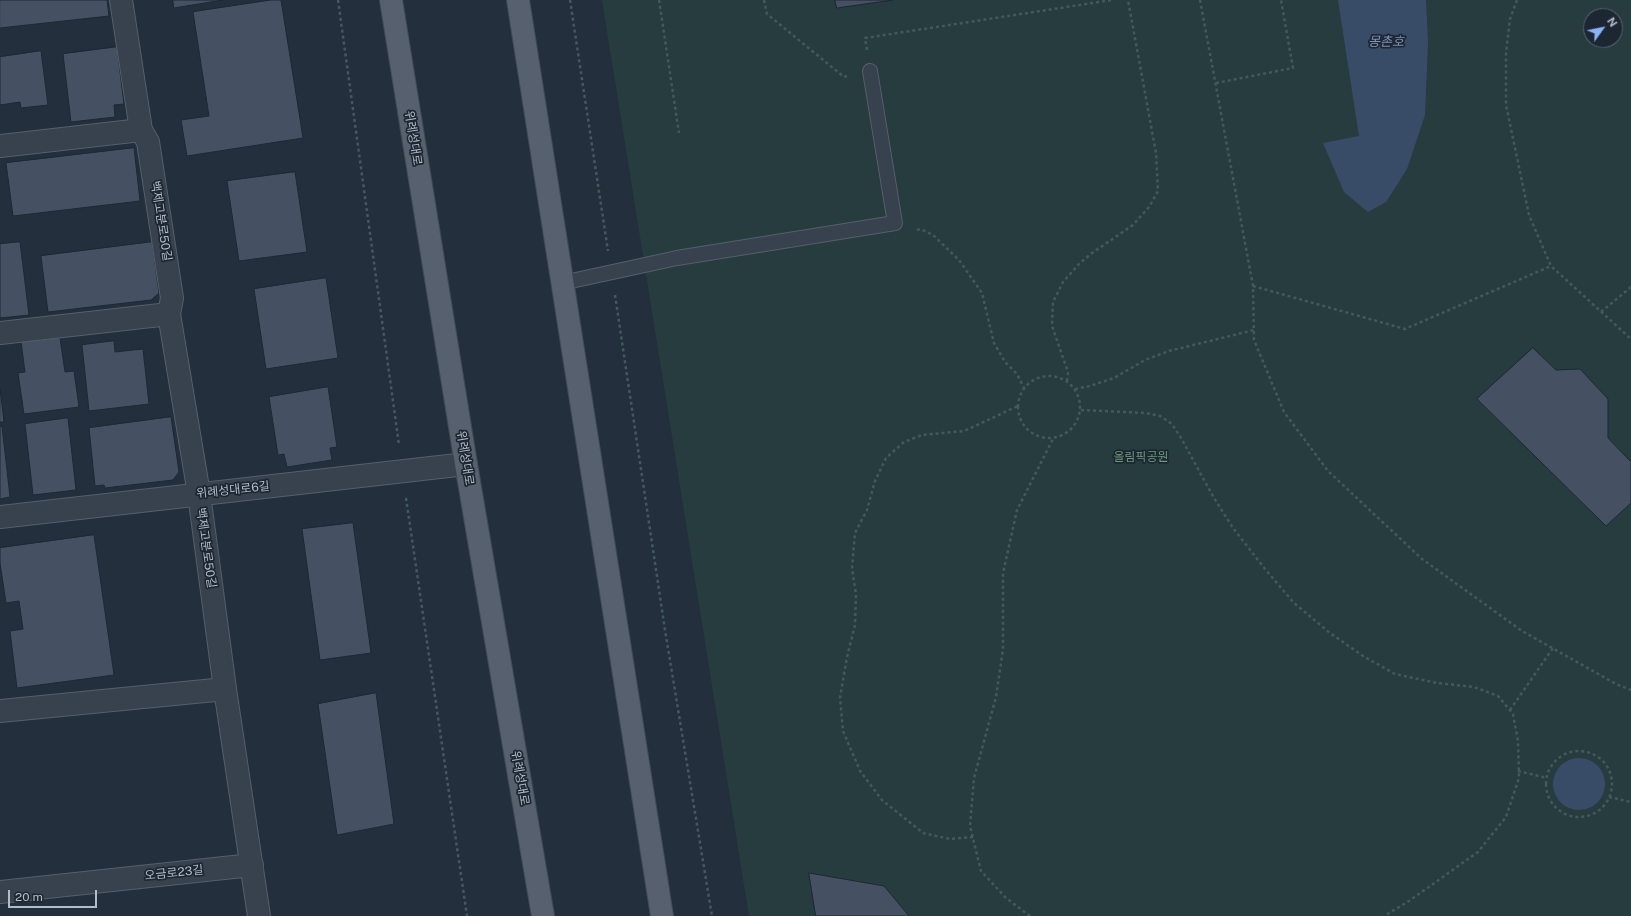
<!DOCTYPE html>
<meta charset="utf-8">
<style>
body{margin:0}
#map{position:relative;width:1631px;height:916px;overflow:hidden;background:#242f3e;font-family:"Public Sans",sans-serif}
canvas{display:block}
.north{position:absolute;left:1583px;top:8px;width:40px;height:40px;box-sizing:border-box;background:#1d2633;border:1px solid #59626f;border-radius:50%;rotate:57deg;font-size:11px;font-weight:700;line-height:16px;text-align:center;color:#b4bcc9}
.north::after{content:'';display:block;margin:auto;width:14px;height:18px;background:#8ab4f8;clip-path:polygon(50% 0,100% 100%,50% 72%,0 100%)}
.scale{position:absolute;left:8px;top:890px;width:89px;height:18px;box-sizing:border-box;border:2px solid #b4bcc9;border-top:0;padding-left:5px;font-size:12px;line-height:14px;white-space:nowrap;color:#b4bcc9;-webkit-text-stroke:3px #1d2633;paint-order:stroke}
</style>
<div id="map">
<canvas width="1631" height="916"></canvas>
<div class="north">N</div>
<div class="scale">20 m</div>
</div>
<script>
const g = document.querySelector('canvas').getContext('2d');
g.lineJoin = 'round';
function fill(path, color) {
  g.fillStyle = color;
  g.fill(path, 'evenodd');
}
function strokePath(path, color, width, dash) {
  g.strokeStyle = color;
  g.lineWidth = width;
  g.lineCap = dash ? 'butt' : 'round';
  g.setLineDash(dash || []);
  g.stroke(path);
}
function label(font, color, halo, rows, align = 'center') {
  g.font = font + ' "Public Sans","Noto Sans KR",sans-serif';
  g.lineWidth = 3.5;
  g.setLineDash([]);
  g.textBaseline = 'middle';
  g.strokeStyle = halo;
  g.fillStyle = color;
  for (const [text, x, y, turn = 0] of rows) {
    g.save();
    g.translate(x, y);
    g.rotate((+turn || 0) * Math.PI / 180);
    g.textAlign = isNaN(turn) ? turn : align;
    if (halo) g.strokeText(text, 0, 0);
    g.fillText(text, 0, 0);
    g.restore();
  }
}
fill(new Path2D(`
 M602,0H1631V916H749ZM1591,16H1615V40H1591Z`), '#263c3f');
fill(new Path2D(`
 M1338,0H1426L1428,42L1425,115L1407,169L1386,202L1368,212L1344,192L1323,143L1359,136Z
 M1553 784a26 26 0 1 1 52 0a26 26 0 1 1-52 0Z`), '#394c67');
const building = new Path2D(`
 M0,0H107L109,16L0,28Z
 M173,0H223L174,8Z
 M271,0H281L303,138L187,156L181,120L209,116L193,12Z
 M835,0H893L837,8Z
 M117,47L124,104L114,105L115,117L71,122L63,54Z
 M41,51L48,105L21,108L20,102L0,105V57Z
 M134,148L140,201L13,216L6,163Z
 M295,172L307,252L239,261L227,181Z
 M20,242L29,315L0,318V244Z
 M152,242L159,293L151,300L48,312L41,256Z
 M326,278L338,358L266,369L254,289Z
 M60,338L65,372L74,371L79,407L24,414L18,373L25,372L21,342Z
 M114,341L115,352L143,349L149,404L89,411L82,345Z
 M1533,348L1556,370L1580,369L1608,399V438L1631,462V503L1606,526L1477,399Z
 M328,387L337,447L330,448L332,460L287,467L284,454L278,455L269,397Z
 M0,388L4,422H0Z
 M171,417L179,472L173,480L105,488L104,485L95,486L89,428Z
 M68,418L76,490L33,495L25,424Z
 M2,426L10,497L0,499V427Z
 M353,523L371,653L320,660L302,529Z
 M94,535L114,675L17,688L10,631L23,629L19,601L6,603L0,563V548Z
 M376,693L394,824L337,835L318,704Z
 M809,873L884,886L909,916H816Z`);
fill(building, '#455162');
strokePath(building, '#1f2835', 1);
const service = new Path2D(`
 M562,283L677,258L895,223L870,71`);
const minor = new Path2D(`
 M121,0L141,130L148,142L172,298L169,314L199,494L225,689L259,916
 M0,146L141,130
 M0,333L169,314
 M0,517L466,464
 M0,711L225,689
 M0,892L252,865`);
const primary = new Path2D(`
 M391,0L466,464L543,916
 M518,0L662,916`);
strokePath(service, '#565f6c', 16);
strokePath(minor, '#565f6c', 24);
strokePath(primary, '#414a57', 24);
strokePath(new Path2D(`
 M338,0L399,445
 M570,0L608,251
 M659,0L679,133
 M764,0L767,14L844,77L847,76
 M1200,0L1253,286L1254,340L1284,412L1328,471L1422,559L1522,631L1616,684L1631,690
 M1517,0L1510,19L1506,52V105L1529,215L1551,266L1631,339
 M867,50L865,38L1112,0
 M1216,83L1293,68L1281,0
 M917,230L920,229L933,235L959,260L982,293L994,343L1005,362L1017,374L1024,388
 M1253,286L1405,329L1551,266
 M615,295L665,630L712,916
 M1601,312L1631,287
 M1018 407a31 31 0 1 1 62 0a31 31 0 1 1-62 0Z
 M1067,381L1068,372L1052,326L1053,302L1063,282L1079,264L1092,253L1133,225L1149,207L1158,191L1156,153L1128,0
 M1075,389L1090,386L1114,378L1145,360L1169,351L1254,330
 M1081,410L1146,413L1160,416L1172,424L1181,438L1214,498L1233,528L1265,569L1294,603L1330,633L1363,656L1395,674L1437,683L1474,687L1498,696L1513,714L1518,741L1519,778L1506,817L1478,852L1409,901L1384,916
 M406,498L467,916
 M1510,710L1553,648
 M1546 784a33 33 0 1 1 66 0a33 33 0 1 1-66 0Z
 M1518,771L1547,778
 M1609,797L1631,802
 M973,837L950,839L923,833L882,800L860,771L843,731L840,698L847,657L855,625L856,594L852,569L855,533L867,510L875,481L886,458L904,442L922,435L964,431L1018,406
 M1030,916L1006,898L981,871L970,826L974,778L996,697L1003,649V573L1017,510L1053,439`), '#44595c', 2.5, [3, 3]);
strokePath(service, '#38414e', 14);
strokePath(minor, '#38414e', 22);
strokePath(primary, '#56606e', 22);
label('12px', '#b4bcc9', '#1d2633', [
 ["위례성대로",413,138,81],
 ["백제고분로50길",161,221,81],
 ["위례성대로",465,458,81],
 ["위례성대로6길",233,490,-6],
 ["백제고분로50길",206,548,82],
 ["위례성대로",520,778,80],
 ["오금로23길",174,873,-6]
]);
label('12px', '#6b9a76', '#1d2633', [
 ["올림픽공원",1141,457]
]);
label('italic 13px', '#7c92b1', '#1d2633', [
 ["몽촌호",1386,42]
]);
</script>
